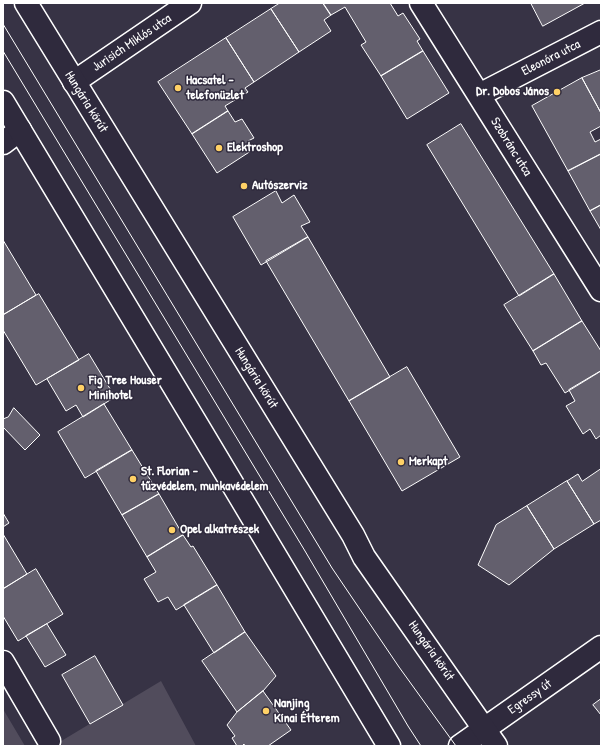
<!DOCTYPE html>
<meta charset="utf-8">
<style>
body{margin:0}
#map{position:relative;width:604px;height:749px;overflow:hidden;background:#373345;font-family:"Patrick Hand",sans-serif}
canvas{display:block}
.frame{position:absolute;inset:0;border:4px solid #fff;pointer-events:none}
</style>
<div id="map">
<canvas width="604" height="749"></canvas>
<div class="frame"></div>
</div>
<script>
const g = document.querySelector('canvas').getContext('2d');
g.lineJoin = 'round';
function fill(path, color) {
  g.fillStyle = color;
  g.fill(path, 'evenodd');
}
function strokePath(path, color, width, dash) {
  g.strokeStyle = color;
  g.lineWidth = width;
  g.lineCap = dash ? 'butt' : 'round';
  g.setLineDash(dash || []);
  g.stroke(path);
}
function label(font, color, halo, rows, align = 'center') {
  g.font = font + ' "Patrick Hand",sans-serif';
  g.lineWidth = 3;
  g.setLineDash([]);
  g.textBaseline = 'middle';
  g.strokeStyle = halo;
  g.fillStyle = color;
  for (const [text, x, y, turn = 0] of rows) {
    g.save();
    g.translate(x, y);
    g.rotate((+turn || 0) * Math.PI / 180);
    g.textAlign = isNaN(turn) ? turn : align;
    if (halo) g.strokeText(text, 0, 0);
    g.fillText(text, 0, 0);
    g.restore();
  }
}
fill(new Path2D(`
 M161,681L196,746H53Z
 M3,709L25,746H3Z`), '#514c5c');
const building = new Path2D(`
 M280,3H323L331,15L324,20L331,31L299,52L271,9Z
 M323,3H390L398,16L403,13L420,39L417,41L423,51L381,76L361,45L366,42L345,7L331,15Z
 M531,3H585L543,26Z
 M271,9L299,52L254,82L226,38Z
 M226,38L254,82L245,88L248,92L225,106L228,111L192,134L158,82Z
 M423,51L449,93L407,119L381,76Z
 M601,70V113L582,78Z
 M582,78L601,113V126L590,132L595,142L601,139V154L568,171L532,106Z
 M228,111L235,122L242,119L254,138L248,141L254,149L217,173L192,134Z
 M461,124L554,274L519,296L427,145Z
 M601,154V205L590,211L568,171Z
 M276,191L282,203L294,195L310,222L301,226L308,237L261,265L233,217Z
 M601,205V230L590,211Z
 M308,237L390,377L349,401L266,261Z
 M3,240L36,295L3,315Z
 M554,274L582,321L533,351L504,305Z
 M39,294L79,360L36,385L3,330V315Z
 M582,321L601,351V371L565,393L546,363L541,365L533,351Z
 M89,354L115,397L83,417L76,405L66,411L47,379Z
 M407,367L460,457L402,491L349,401Z
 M601,371V435L596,439L590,429L583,434L566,406L575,401L569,390Z
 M104,404L132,450L85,478L58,432Z
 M14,408L40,435L25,450L3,427V419L8,417Z
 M132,450L159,494L122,515L96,471Z
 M601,469V520L594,524L567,481L578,474L582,481Z
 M567,481L594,524L554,549L527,506Z
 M159,494L183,535L147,557L122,515Z
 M527,506L554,549L509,585L478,565L496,525Z
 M3,513L9,523L3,527Z
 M3,534L27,574L3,589Z
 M183,535L191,547L193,546L217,585L176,610L168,597L158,602L144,579L156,572L147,557Z
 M36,569L63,614L18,641L3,616V589Z
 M217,585L245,632L214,653L184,605Z
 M47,624L66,655L45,667L26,636Z
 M245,632L276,676L263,691L237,712L202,661Z
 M95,656L123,705L90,724L62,675Z
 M263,691L291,730L268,746H245L244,744L242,746H237L232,738L235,736L227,725L237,712Z
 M601,699V715L593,705Z`);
fill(building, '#635f6d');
strokePath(building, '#fff', 1);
const street = new Path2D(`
 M421,3L601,290
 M74,82L190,3
 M479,95L601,32
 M3,143L20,130
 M3,662L49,741`);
const secondary = new Path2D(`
 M460,746L601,647`);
const primary = new Path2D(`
 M26,3L353,535L364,557L496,746
 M3,102L202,433L389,746`);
strokePath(street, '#fff', 25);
strokePath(secondary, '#fff', 25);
strokePath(primary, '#fff', 25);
strokePath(street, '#2f2a3d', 22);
strokePath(secondary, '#2f2a3d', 22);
strokePath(primary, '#2f2a3d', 22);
strokePath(new Path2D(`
 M3,24L332,568L399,667L456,746
 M3,51L305,551L408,726L421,746`), '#fff', 1);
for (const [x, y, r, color] of [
 [178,88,4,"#ffd166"],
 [557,92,4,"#ffd166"],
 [219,148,4,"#ffd166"],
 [244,186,4,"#ffd166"],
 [81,388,4,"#ffd166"],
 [401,462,4,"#ffd166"],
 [133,479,4,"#ffd166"],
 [172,530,4,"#ffd166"],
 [266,711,4,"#ffd166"]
]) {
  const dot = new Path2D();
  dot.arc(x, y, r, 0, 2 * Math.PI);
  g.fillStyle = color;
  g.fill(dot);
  strokePath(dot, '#2f2a3d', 1.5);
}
label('13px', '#fff', '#2f2a3d', [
 ["Jurisich Miklós utca",132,43,-34],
 ["Eleonóra utca",551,58,-27],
 ["Hungária körút",86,102,58],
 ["Szobránc utca",511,147,58],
 ["Hungária körút",256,378,58],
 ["Hungária körút",431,651,55],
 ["Egressy út",530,697,-35]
]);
label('bold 13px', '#fff', '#2f2a3d', [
 ["Hacsatel -",186,81],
 ["telefonüzlet",186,96],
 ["Dr. Dobos János",549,92,"right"],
 ["Elektroshop",227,148],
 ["Autószerviz",252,186],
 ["Fig Tree Houser",89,381],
 ["Minihotel",89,396],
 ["Merkapt",409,462],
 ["St. Florian -",141,472],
 ["tűzvédelem, munkavédelem",141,487],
 ["Opel alkatrészek",180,530],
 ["Nanjing",274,704],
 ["Kínai Étterem",274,719]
], 'left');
</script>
